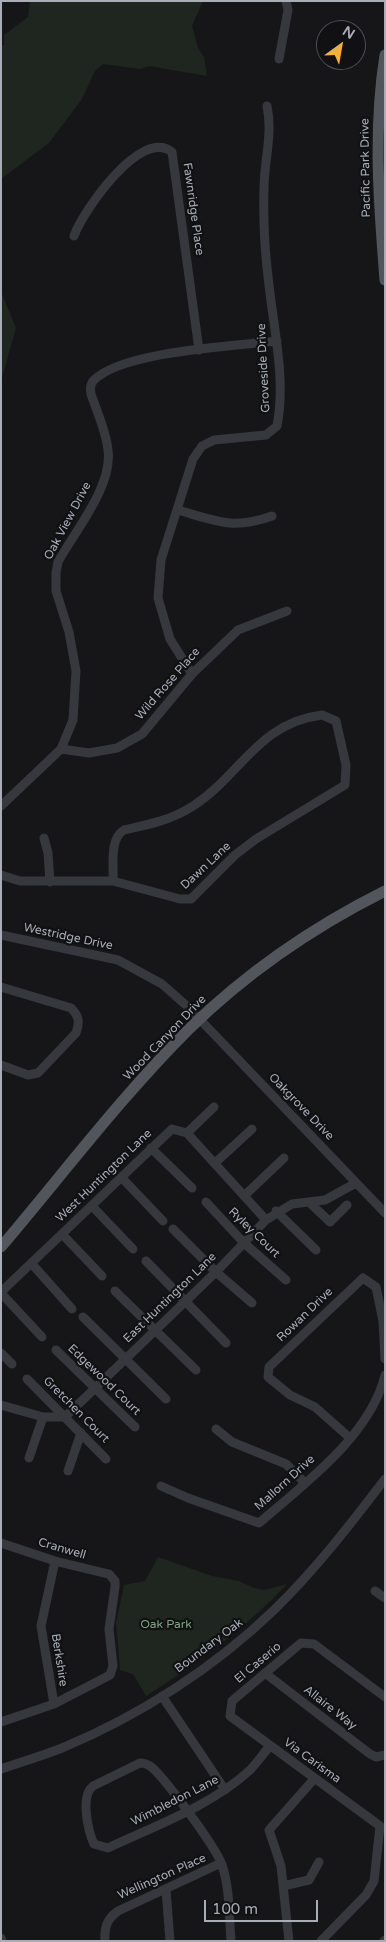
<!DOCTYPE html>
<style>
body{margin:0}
#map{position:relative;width:386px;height:1942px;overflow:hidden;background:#161618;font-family:"Varela Round",sans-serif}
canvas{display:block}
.frame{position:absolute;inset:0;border:2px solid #a8adb8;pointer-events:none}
.north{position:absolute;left:316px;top:20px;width:50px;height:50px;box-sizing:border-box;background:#111113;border:1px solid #4d4f55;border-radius:50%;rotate:32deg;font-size:14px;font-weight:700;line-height:20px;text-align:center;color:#a8adb8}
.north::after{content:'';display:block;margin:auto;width:18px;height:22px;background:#f2b134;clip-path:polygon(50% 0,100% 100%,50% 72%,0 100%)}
.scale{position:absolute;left:204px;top:1900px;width:114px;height:22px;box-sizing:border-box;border:2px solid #a8adb8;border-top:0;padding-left:6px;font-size:15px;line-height:18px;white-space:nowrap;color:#a8adb8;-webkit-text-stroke:4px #111113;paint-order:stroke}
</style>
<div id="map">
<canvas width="386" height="1942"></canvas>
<div class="frame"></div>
<div class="north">N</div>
<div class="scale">100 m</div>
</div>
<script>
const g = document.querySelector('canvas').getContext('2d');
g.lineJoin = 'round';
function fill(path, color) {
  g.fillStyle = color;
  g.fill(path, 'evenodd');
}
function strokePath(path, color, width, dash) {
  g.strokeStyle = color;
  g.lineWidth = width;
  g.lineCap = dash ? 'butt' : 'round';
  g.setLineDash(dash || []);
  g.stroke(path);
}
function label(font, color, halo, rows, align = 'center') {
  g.font = font + ' "Varela Round",sans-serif';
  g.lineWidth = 4.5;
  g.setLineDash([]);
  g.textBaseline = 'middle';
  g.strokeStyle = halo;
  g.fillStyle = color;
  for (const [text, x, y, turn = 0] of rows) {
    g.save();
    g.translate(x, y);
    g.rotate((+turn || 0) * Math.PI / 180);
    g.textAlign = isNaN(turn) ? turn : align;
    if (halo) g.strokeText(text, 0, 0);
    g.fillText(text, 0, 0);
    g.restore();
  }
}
fill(new Path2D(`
 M30,1H203L192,26L198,48L204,57L207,76L149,66L140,69L103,64L95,71L82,99L49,143L1,179V45H4V35L28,17Z
 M1,291L16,328L1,381Z
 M158,1557L212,1576L239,1581L254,1588L264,1590L287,1584C246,1628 197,1664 146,1696L133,1674L120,1670L116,1623L124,1585L145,1581Z`), '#1e261f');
strokePath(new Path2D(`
 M279,59L288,10L286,1
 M74,236C83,211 141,127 172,152L199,350
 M178,510C216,521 233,530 272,516
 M192,674L170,639L158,598L161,560L193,459L202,446L214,440L266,435L277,426C286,380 274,331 269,285C265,254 263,221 264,189C264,160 273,135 267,106
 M61,749L89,753L117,748L142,734L192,674L238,630L287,611
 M1,806L61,749L73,720L76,671L69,632L56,591V573L58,562C75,531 113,486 108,450C106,431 97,412 91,394C90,389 90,384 94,380C123,351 235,346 277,341
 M44,838L48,853L50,882
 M1,875L20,881H113L180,899H191L235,855L256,839L345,785L346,765L336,721L322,715C258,723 241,775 193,806C172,820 147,825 124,830C109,839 114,865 113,881
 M1,935L118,960L162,984L188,1007L385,1213
 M1,987L71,1008C79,1016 80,1022 76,1033L38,1073L28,1075L1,1065
 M187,1133L214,1107
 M151,1148L192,1188
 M215,1163L252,1129
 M122,1178L163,1221
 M244,1196L284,1158
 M206,1202L244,1243L286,1280
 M310,1203L330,1222L347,1205
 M92,1206L133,1249
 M276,1211L316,1250
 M173,1229L216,1272L252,1303
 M62,1234L102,1276
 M146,1261L226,1343
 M32,1264L72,1309
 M115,1291L196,1370
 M1,1292L172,1129L187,1133L266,1220
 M1,1293L42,1337
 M83,1317L166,1399
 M56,1350L135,1427
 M1,1353L12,1364
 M27,1379L106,1459
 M1,1405L43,1417H65L216,1272L266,1220L292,1204L325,1200L356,1183
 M216,1429L232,1442L286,1464L305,1483
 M350,1438L315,1407L290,1395L268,1377L269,1367L363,1278L376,1287L383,1321L385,1359
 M29,1458L43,1417
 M68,1471L81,1433
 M161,1486L188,1498L259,1523C304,1484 371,1435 385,1375
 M1,1543L55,1561L109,1574L115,1581V1587L109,1629L113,1666L110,1675L54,1704L1,1722
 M375,1591L385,1598
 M265,1673L370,1754L376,1757L385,1755
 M162,1696L225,1790
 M54,1704L41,1626L55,1561
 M1,1769C21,1762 42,1756 62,1748C139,1716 214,1668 274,1610C315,1570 350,1525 385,1479
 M283,1886L309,1880L319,1862
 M166,1890L170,1941
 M1,1938L2,1941
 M105,1941C104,1927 107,1919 118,1911L221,1863
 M231,1941C229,1916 230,1889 222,1865C217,1849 163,1775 150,1766C147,1764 144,1763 140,1763L93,1786C80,1796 88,1831 94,1844L108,1848C155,1826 211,1806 250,1770C257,1763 263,1754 269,1747
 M289,1941L281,1866L269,1830L314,1779
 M321,1941L366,1895L374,1881L380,1826L230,1716L232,1701L301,1643L314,1644L385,1697
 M384,1941L385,1940`), '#37383d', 9);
strokePath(new Path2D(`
 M385,55C373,130 379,205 385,280
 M1,1247C63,1174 121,1097 188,1030C246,973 313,927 385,891`), '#53555c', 11);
label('12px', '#a8adb8', '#111113', [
 ["Pacific Park Drive",366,168,-91],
 ["Fawnridge Place",193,209,82],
 ["Groveside Drive",264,368,-93],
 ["Oak View Drive",68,521,-62],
 ["Wild Rose Place",168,684,-49],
 ["Dawn Lane",206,866,-43],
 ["Westridge Drive",68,937,12],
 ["Wood Canyon Drive",165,1038,-46],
 ["Oakgrove Drive",301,1107,46],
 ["West Huntington Lane",104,1176,-44],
 ["Ryley Court",254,1233,44],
 ["East Huntington Lane",170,1298,-44],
 ["Rowan Drive",305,1315,-44],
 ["Edgewood Court",104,1380,44],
 ["Gretchen Court",76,1410,45],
 ["Mallorn Drive",285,1483,-42],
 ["Cranwell",62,1549,16],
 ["Boundary Oak",209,1646,-37],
 ["Berkshire",59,1660,81],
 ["El Caserio",258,1663,-40],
 ["Allaire Way",330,1708,38],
 ["Via Carisma",312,1761,36],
 ["Wimbledon Lane",175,1801,-27],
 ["Wellington Place",162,1877,-24]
]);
label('12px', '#7fa381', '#111113', [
 ["Oak Park",166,1625]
]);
</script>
